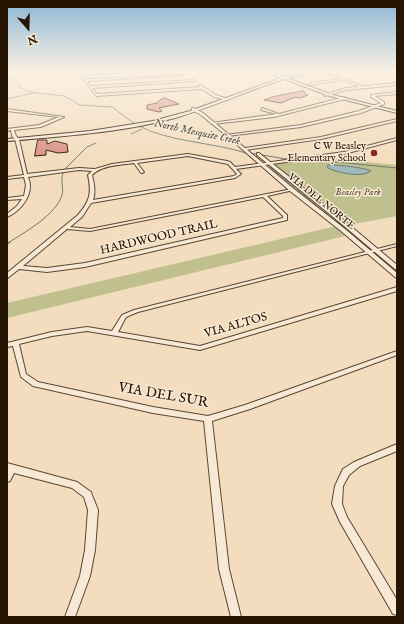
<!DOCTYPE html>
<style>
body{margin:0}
#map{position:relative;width:404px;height:624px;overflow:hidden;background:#f3ddbe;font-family:"IM FELL English",serif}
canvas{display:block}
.frame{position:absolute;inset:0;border:8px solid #261503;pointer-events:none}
.north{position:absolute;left:8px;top:8px;width:40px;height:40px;-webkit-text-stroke:3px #f7e9d5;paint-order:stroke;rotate:160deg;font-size:11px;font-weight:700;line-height:16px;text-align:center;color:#261503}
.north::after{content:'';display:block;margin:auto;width:14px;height:18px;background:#261503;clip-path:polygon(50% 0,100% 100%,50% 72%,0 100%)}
</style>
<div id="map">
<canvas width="404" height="624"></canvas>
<div class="frame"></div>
<div class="north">N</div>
</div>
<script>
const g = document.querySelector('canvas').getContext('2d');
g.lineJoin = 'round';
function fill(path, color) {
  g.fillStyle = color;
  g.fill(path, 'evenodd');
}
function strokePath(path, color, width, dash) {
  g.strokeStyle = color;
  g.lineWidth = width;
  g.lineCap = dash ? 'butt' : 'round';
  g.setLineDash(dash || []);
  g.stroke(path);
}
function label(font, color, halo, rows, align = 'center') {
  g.font = font + ' "IM FELL English",serif';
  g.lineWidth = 3;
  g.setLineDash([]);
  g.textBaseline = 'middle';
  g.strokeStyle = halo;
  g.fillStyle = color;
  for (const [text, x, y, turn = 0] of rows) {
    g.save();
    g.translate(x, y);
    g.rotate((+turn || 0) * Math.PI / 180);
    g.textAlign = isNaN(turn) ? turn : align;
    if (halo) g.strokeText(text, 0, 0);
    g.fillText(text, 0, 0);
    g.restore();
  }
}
fill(new Path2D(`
 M335,159L397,165V216L349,225L275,165V164L308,160Z
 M332,227H335L345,236L7,318V303Z`), '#c0bf8e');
const water = new Path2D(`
 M328,165C334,164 367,168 371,171C361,178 338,173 328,168Z`);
fill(water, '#9fbabb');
strokePath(water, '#6f7871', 1);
strokePath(new Path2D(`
 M7,76L11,77L20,85L19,87L29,92L64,96L80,105L112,107L135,124
 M7,99L34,93
 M139,126C169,142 212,142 246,153
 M131,134L142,129
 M250,153L292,160
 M295,161L336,162L397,168
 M270,167L333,219
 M65,169L87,147L96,143
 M8,243C25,232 56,215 62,195C64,188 60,180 63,173`), '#6f7871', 1);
strokePath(new Path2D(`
 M7,244L10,242`), '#6f7871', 1.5);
const building = new Path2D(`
 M304,91V93L308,95L300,98L295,97L281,103L264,100L272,97Z
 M165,98L179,104L159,108L162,111L159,112L147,109V105L157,103L160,100Z
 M38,140H47V144L55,141L67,144L68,152L58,153L46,150V155L35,156Z`);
fill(building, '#db9188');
strokePath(building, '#261503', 1);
const minor = new Path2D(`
 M78,71H80L82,73L136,71L83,75L86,79L185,75L87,81L91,86L194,80L195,81L92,88L97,94L200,87L199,86L200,85L216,95L228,99L227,100L214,97L202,89L96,96Z
 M322,71H325L362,86L360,87L344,80L309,85L310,83L342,79Z
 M397,83V85L346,90L325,96L324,95L346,88Z
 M397,92V94L375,96L384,102V104L361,113L301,127L228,136L226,135L301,125L359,111L381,103L371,97V95Z
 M344,97L345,99L274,117L213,124L211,123L277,114L261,110L262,108L279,114Z
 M7,109L64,117L41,127L14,130L16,136L19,139L27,174L79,168L95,169L112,164L188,154L227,161L230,162L235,167L344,152L397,138V140L344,154L236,169L241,174L235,178L91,203L82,217L70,227L90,229L292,189L294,190L267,196L287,215V220L85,267L47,272L19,269L9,277L7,278V273L78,215C90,201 92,193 88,175L92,171L79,170L28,177C29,180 30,183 30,186C30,199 19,212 7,217V214L17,206L22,199L7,200V198L24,196L26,185L24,177L7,179V177L24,175L15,139L12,136L11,130L7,131V129L39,125L59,117L7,111ZM188,156L228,164L237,174L234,176L93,200C96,192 94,184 92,175C102,165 120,165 134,163L141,173H142L144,172L137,163ZM263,197L283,216V218L85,263L47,268L23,266L67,229L90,231Z
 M397,119V121L321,139L245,150L243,149L245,148L321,137Z
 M397,244V246L138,312L126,317L118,332L200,346L397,287V291L200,350L87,331L52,336L19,344L26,374L38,382L153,407L208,416L245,405L397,351V355L250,409L212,421L229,569L241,617H231L219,569L204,421L153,413L33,386L21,377L13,346L7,347V343L52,332L87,327L112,331L122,315L134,310Z
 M397,444V451L360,466L349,475L343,486L342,504L347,517L397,600V615L393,614L340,522L332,504L335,486L343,469L354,462Z
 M7,463L77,482L91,492L92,495L98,510L95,550L90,576L75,617H65L80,576L85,550L88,510L84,497L72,488L14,473L10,481L7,482Z`);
const tertiary = new Path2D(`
 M192,108H194L203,113L294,189L345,229L397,273V278L395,277L341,231L290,191L227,136L201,115L192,110Z
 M257,153H259L335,213L397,265V270L395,269L331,215L257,155Z`);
const secondary = new Path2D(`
 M267,71H271L285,77L301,73L321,71L287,78L333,95L397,111V113L330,96L284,79C247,91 212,107 175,118C120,133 63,136 7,141V139L90,131L153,121L190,111L281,78Z`);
strokePath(minor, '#594732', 2);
strokePath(tertiary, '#594732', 2);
strokePath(secondary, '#261503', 2);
fill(minor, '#f7e9d5');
fill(tertiary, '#f7e9d5');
fill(secondary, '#f7e9d5');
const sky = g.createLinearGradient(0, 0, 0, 158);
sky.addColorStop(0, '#8bb6d6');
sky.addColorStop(0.45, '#faf0e2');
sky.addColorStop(1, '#faf0e200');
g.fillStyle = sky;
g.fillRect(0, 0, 404, 158);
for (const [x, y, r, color] of [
 [374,153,4,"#8f2418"]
]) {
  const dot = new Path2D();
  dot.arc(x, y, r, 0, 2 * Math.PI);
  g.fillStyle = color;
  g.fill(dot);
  strokePath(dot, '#f7e9d5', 1.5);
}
label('10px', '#261503', '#f7e9d5', [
 ["C W Beasley",366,147],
 ["Elementary School",366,159]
], 'right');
label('italic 10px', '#5c5034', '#f7e9d5', [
 ["Beasley Park",358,193]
]);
label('10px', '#261503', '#f7e9d5', [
 ["VIA DEL NORTE",321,202,39]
]);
label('italic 11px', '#504f43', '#f7e9d5', [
 ["North Mesquite Creek",197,133,12]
]);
label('12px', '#261503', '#f7e9d5', [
 ["HARDWOOD TRAIL",159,238,-13],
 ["VIA ALTOS",236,326,-16]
]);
label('14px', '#261503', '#f7e9d5', [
 ["VIA DEL SUR",163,396,10]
]);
</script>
